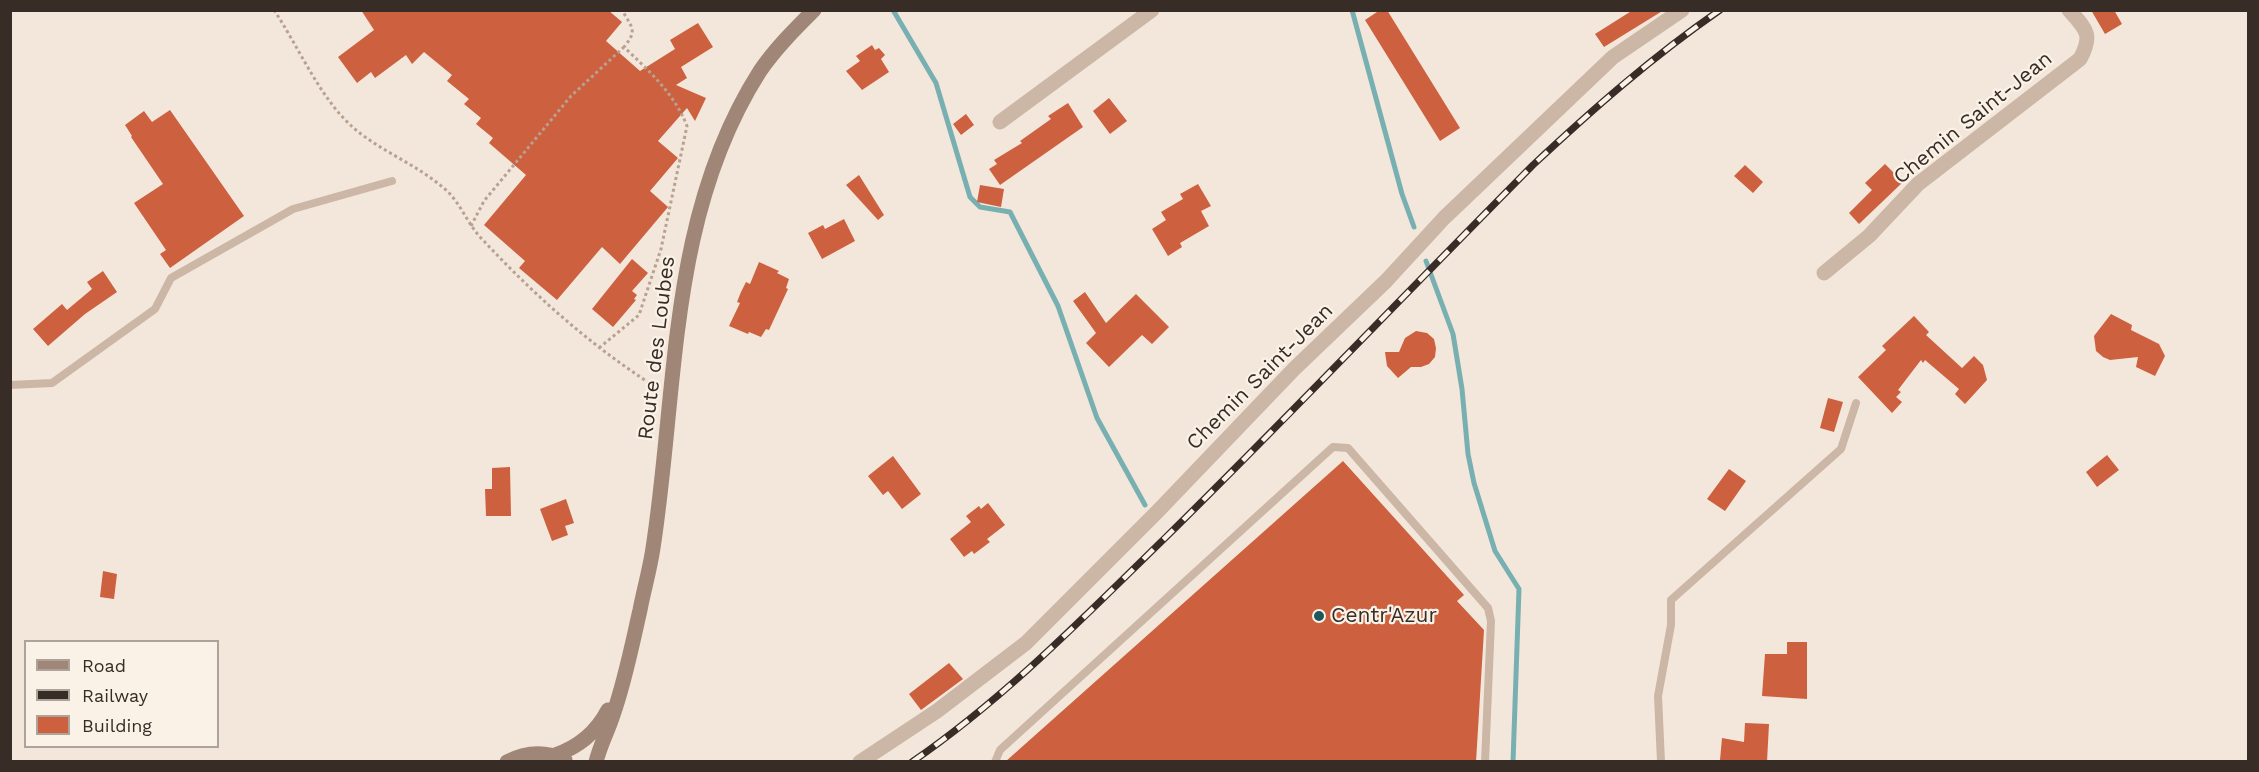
<!DOCTYPE html>
<style>
body{margin:0}
#map{position:relative;width:2259px;height:772px;overflow:hidden;background:#f3e7db;font-family:"Work Sans",sans-serif}
canvas{display:block}
.frame{position:absolute;inset:0;border:12px solid #382c27;pointer-events:none}
.legend{position:absolute;left:24px;top:640px;width:195px;height:108px;box-sizing:border-box;background:#fbf2e7;border:2px solid #ada39a;margin:0;padding:8px 10px;list-style:none;font-size:18px;color:#382c27}
.legend li{display:flex;align-items:center;gap:12px;height:30px}
.legend b{width:30px;border:2px solid #ada39a}
</style>
<div id="map">
<canvas width="2259" height="772"></canvas>
<div class="frame"></div>
<ul class="legend">
<li><b style="height:8px;background:#a08677"></b>Road</li>
<li><b style="height:8px;background:#382c27"></b>Railway</li>
<li><b style="height:16px;background:#cd603f"></b>Building</li>
</ul>
</div>
<script>
const g = document.querySelector('canvas').getContext('2d');
g.lineJoin = 'round';
function strokePath(path, color, width, dash) {
  g.strokeStyle = color;
  g.lineWidth = width;
  g.lineCap = dash ? 'butt' : 'round';
  g.setLineDash(dash || []);
  g.stroke(path);
}
function fill(path, color) {
  g.fillStyle = color;
  g.fill(path, 'evenodd');
}
function label(font, color, halo, rows, align = 'center') {
  g.font = font + ' "Work Sans",sans-serif';
  g.lineWidth = 4.5;
  g.setLineDash([]);
  g.textBaseline = 'middle';
  g.strokeStyle = halo;
  g.fillStyle = color;
  for (const [text, x, y, turn = 0] of rows) {
    g.save();
    g.translate(x, y);
    g.rotate((+turn || 0) * Math.PI / 180);
    g.textAlign = isNaN(turn) ? turn : align;
    if (halo) g.strokeText(text, 0, 0);
    g.fillText(text, 0, 0);
    g.restore();
  }
}
strokePath(new Path2D(`
 M893,10L936,83L970,197L980,207L1010,212L1058,306L1097,418L1145,505
 M1352,10L1402,194L1414,227
 M1426,261L1453,334L1462,389L1468,454L1474,483L1495,551L1519,589L1513,762`), '#78b0b2', 5);
fill(new Path2D(`
 M361,10H608L622,22L606,41L640,71L675,49L670,40L698,23L713,47L681,67L687,78L676,85L706,98L695,121L687,108L658,141L678,158L650,191L668,207L620,264L602,247L557,300L519,268L525,261L484,225L526,175L489,143L493,138L476,124L481,118L464,104L469,99L447,81L452,75L424,52L412,64L406,55L375,78L371,72L357,83L338,57L374,30Z
 M1380,10H1387L1460,128L1440,141L1365,20Z
 M1633,10H1664L1604,47L1595,34Z
 M2091,10H2114L2122,24L2105,34Z
 M872,45L875,50L879,48L885,55L881,59L889,72L862,90L846,71L860,61L856,56Z
 M1109,98L1127,121L1110,134L1093,111Z
 M1068,103L1083,127L1000,185L989,169L997,164L994,160L1022,143L1020,141L1051,119L1048,116Z
 M170,110L244,216L170,268L160,254L166,250L134,203L163,184L131,137L132,136L125,125L144,111L152,122Z
 M966,114L974,125L961,135L953,124Z
 M1885,164L1903,182L1859,224L1849,213L1872,190L1865,183Z
 M1745,165L1763,182L1753,193L1734,176Z
 M859,175L884,215L878,220L846,185Z
 M1198,184L1211,206L1201,211L1209,226L1180,243L1182,247L1168,256L1152,229L1166,220L1161,212L1183,199L1180,194Z
 M980,185L1004,189L1001,207L977,202Z
 M844,219L855,241L822,259L808,233L823,225L825,229Z
 M632,259L648,273L632,291L637,295L634,299L636,300L613,327L592,309Z
 M759,262L779,271L777,273L789,279L786,288L788,289L769,330L766,329L761,337L749,332L748,334L729,326L740,303L737,302L741,292L746,282L750,284Z
 M103,271L117,292L85,314L48,346L33,329L62,304L67,310L92,289L87,282Z
 M1085,292L1106,323L1136,294L1169,327L1152,344L1142,335L1109,367L1086,343L1096,333L1073,301Z
 M2111,314L2132,325L2131,330L2159,344L2165,356L2155,376L2136,367L2138,357L2110,360L2103,357L2096,351L2094,336Z
 M1914,316L1929,332L1926,335L1962,368L1974,356L1983,365L1987,380L1965,404L1955,394L1959,389L1925,360L1923,363L1921,360L1898,390L1901,392L1896,397L1902,402L1892,413L1858,377L1886,350L1882,346Z
 M1416,331L1427,333L1434,339L1436,348L1435,357L1429,364L1421,367H1411L1398,378L1387,366L1385,352H1399L1405,338Z
 M1828,398L1843,402L1834,432L1820,428Z
 M2107,455L2119,470L2097,487L2086,472Z
 M893,456L921,494L902,509L888,491L883,495L868,476Z
 M1343,461L1464,595L1457,601L1484,630L1476,762H1005Z
 M510,467L511,516H486L485,489H492V468Z
 M1729,469L1746,481L1725,511L1707,499Z
 M566,499L574,523L565,526L568,535L552,541L540,509Z
 M988,503L1005,525L987,539L990,542L974,554L972,551L964,557L950,539L971,522L966,516L979,506L981,509Z
 M103,571L117,574L114,599L100,597Z
 M1787,642H1807V699L1762,696L1765,654H1787Z
 M949,663L963,679L921,710L909,694Z
 M1745,723L1769,724L1767,762L1720,760L1722,738L1744,742Z`), '#cd603f');
strokePath(new Path2D(`
 M274,10C300,49 321,101 356,130C384,153 420,166 447,191C461,204 468,225 482,239C534,295 590,345 654,386
 M471,226L484,201L571,96L624,47
 M599,348L639,315L661,249L687,126C674,93 649,71 624,47C638,30 632,28 622,10`), '#b8a190', 3, [3, 3]);
strokePath(new Path2D(`
 M10,385L52,383L155,309L171,278L293,209L392,181
 M995,762L1000,750L1333,447L1348,448L1488,608L1491,621L1485,762
 M1661,762L1658,696L1671,625V600L1841,449L1856,403`), '#ccb7a6', 8);
strokePath(new Path2D(`
 M1000,122L1152,10
 M1824,273L1869,236L1918,184L2080,59C2093,35 2087,30 2069,10
 M860,762L937,711L1026,643L1157,512L1294,369L1386,281L1444,218L1613,57L1682,10`), '#ccb7a6', 15);
strokePath(new Path2D(`
 M555,755C579,747 596,733 608,710
 M507,762C526,752 545,751 565,760
 M596,762C600,745 608,731 613,715C625,681 632,645 640,610C644,589 650,569 653,548C678,386 668,215 760,71C775,49 795,29 814,10`), '#a08677', 15);
const rail = new Path2D(`
 M912,762C1005,698 1083,618 1163,540C1288,417 1409,290 1533,165C1592,110 1652,57 1720,10`);
strokePath(rail, '#382c27', 7);
strokePath(rail, '#fbf2e7', 4.5, [14]);
for (const [x, y, r, color] of [
 [1319,616,6,"#1a585c"]
]) {
  const dot = new Path2D();
  dot.arc(x, y, r, 0, 2 * Math.PI);
  g.fillStyle = color;
  g.fill(dot);
  strokePath(dot, '#fbf2e7', 2);
}
label('21px', '#382c27', '#fbf2e7', [
 ["Chemin Saint-Jean",1973,118,-39],
 ["Route des Loubes",657,348,-83],
 ["Chemin Saint-Jean",1260,377,-45]
]);
label('21px', '#382c27', '#fbf2e7', [
 ["Centr'Azur",1331,616]
], 'left');
</script>
